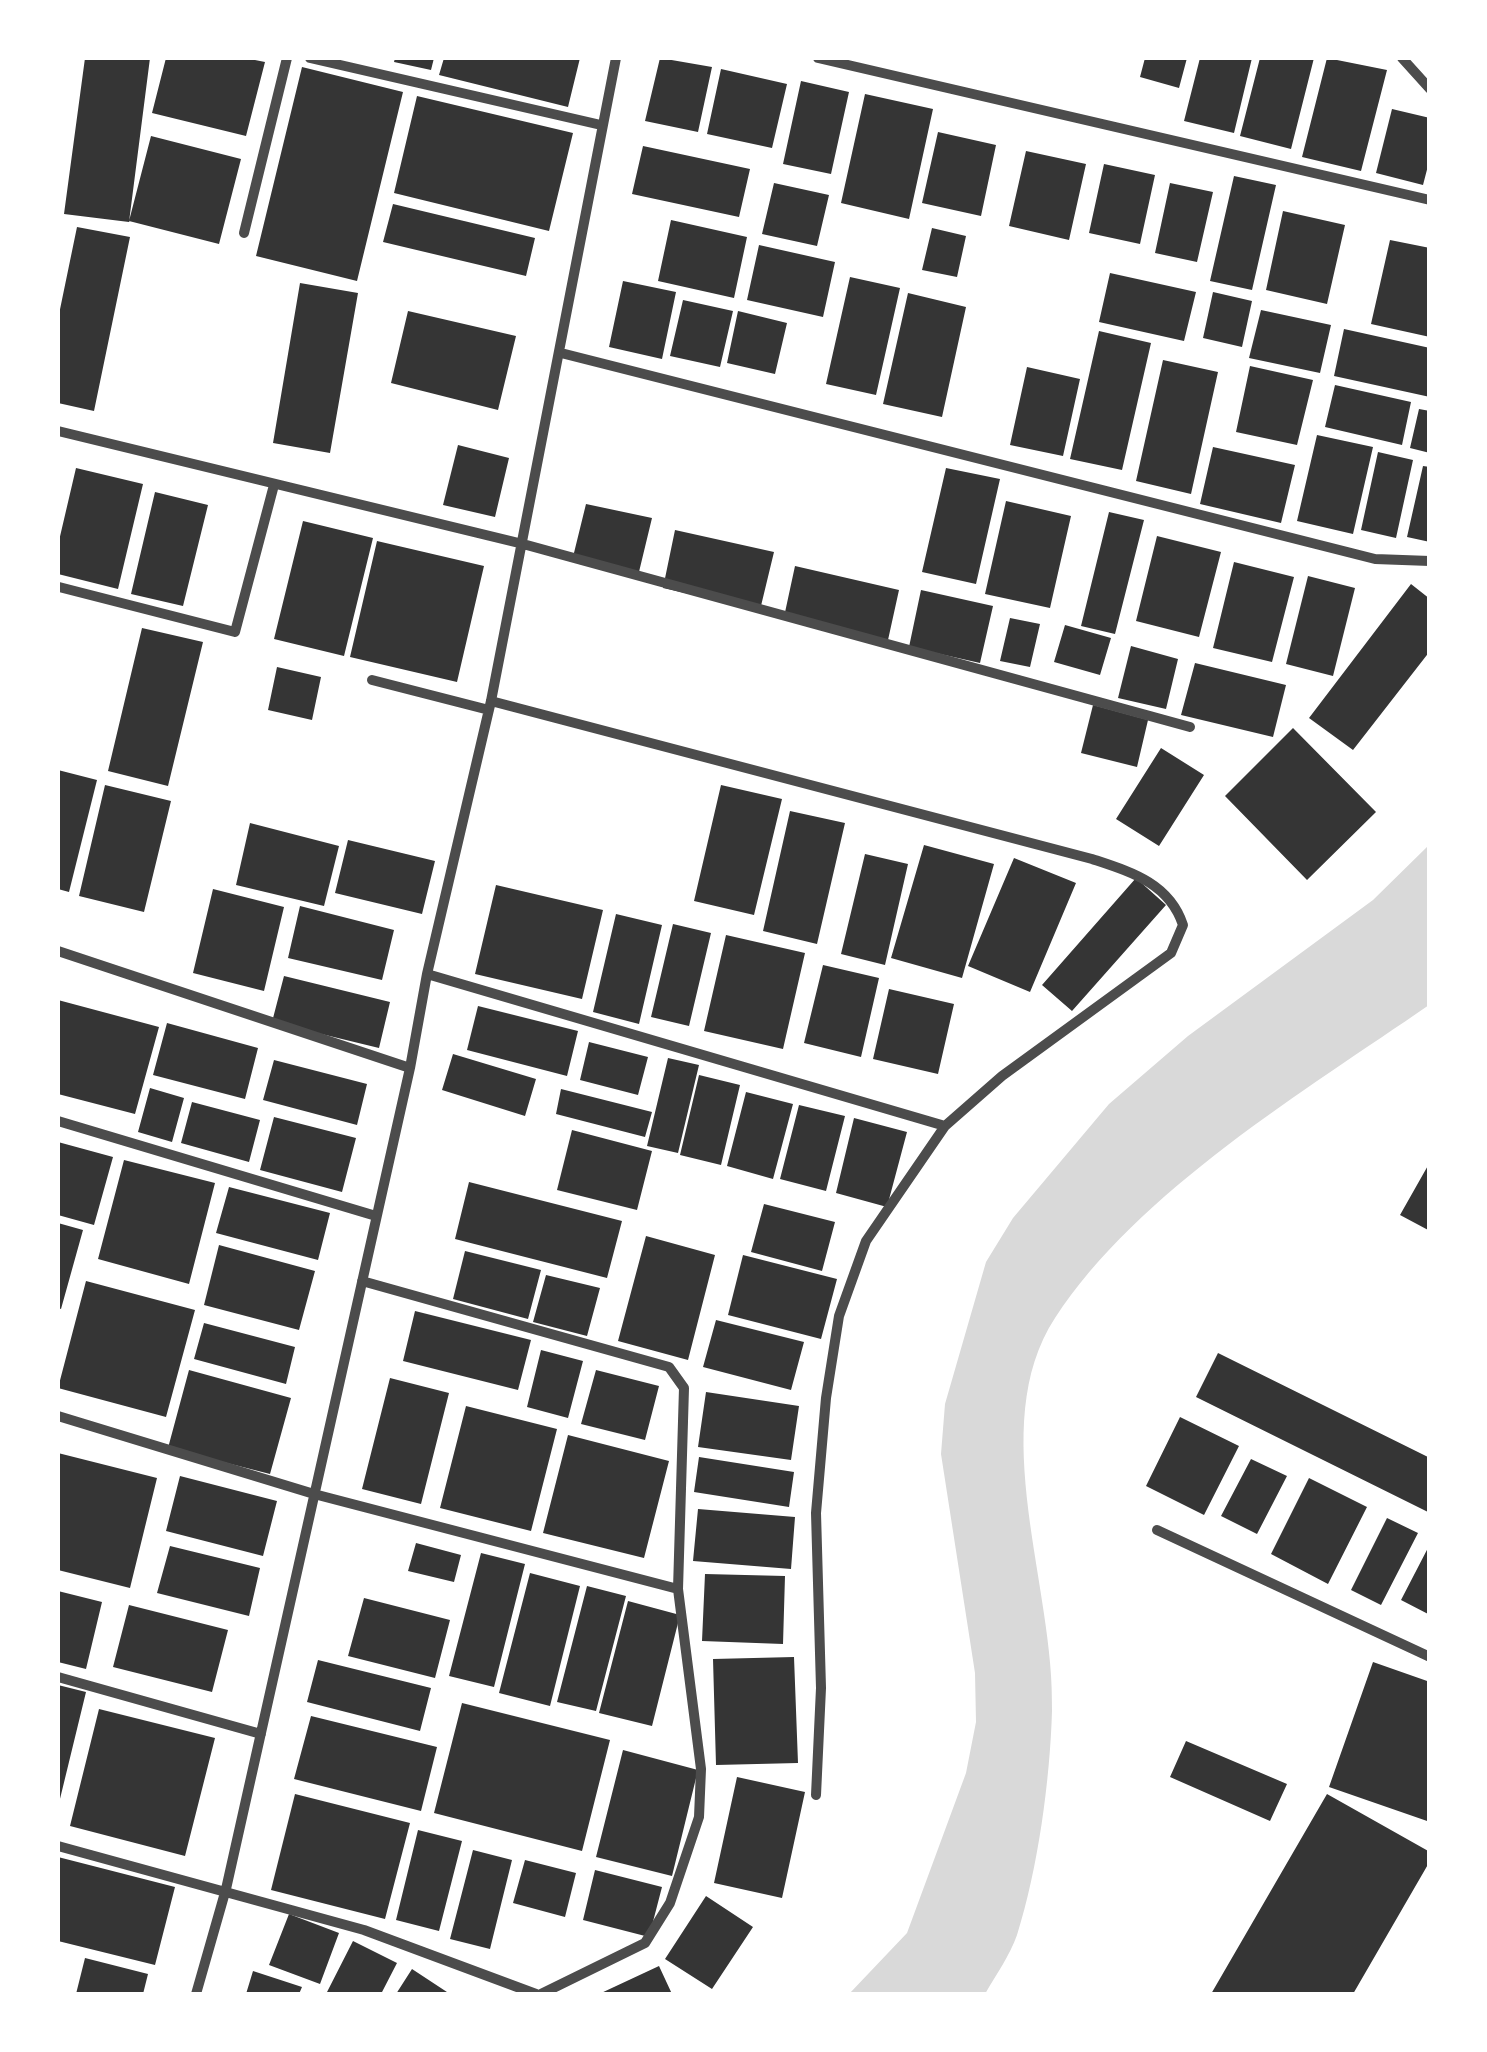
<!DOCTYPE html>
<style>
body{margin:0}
#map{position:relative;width:1487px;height:2052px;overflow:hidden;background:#fff;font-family:"Roboto Serif",serif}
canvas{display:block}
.frame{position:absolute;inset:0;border:60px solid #fff;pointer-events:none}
</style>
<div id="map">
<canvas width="1487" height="2052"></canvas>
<div class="frame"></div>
</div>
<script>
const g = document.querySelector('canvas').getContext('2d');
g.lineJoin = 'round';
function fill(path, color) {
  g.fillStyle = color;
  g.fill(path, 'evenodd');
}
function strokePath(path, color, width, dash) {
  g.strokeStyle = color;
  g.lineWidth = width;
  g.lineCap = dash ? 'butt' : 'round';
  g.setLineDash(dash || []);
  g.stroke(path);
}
fill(new Path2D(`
 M1429,845V1005C1306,1090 1138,1191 1055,1318C984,1427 1056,1589 1052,1711C1050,1780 1038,1869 1017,1935C1010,1955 996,1975 985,1994H849L907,1933L966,1773L976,1722L975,1673L941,1454L945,1404L986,1262L1013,1218L1109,1104L1188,1036L1373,900Z`), '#d9d9d9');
fill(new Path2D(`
 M85,58H150L129,222L64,214Z
 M166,58H245L265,62L246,136L152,113Z
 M395,58H434L431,70L394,62Z
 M444,58H580L568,107L439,75Z
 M660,58L712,67L698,132L645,121Z
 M1145,58H1187L1179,88L1140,77Z
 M1200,58H1252L1234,133L1184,121Z
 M1260,58H1314L1291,149L1240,136Z
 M1327,58L1387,70L1361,171L1302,157Z
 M302,67L403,92L357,281L256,256Z
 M721,69L787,84L772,148L707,134Z
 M801,81L849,92L831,174L783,164Z
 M865,94L933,109L909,219L841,203Z
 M417,96L573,133L549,231L394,193Z
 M1392,109L1430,118V158L1423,185L1376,173Z
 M938,132L996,145L981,216L922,203Z
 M151,136L241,159L219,244L129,221Z
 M643,146L750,169L739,217L632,194Z
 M1026,151L1086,164L1069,240L1009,226Z
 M1104,164L1155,175L1140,244L1089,233Z
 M1234,176L1276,185L1252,290L1210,281Z
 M774,183L829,195L817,246L762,234Z
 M1170,183L1213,192L1197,262L1155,253Z
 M393,204L535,238L526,276L383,242Z
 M1283,211L1345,225L1327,304L1266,290Z
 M671,220L747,237L734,298L658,281Z
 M77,227L130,237L94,411L58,403V319Z
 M932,228L966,236L957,277L922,270Z
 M1390,240L1430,248V337L1371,324Z
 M759,245L835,262L823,317L747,300Z
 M1110,273L1196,292L1184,341L1099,322Z
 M850,277L900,288L876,395L826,384Z
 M623,281L676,292L662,359L609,347Z
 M300,283L358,293L330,453L273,443Z
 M1213,292L1252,301L1242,347L1203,338Z
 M908,293L966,307L942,417L883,404Z
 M683,300L733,311L720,367L670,356Z
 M1261,310L1331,325L1320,373L1249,358Z
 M408,311L516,336L498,410L391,383Z
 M738,311L787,323L775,374L727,363Z
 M1344,329L1430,348V397L1334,376Z
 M1099,331L1151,343L1122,470L1070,459Z
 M1163,360L1218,372L1191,494L1136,481Z
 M1250,366L1313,380L1297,445L1236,432Z
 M1027,367L1080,379L1063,456L1010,445Z
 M1335,385L1411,402L1402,445L1325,427Z
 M1419,409L1430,411V453L1410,448Z
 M1317,435L1373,447L1353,534L1297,521Z
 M458,445L509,458L495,517L443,505Z
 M1213,447L1295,465L1281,523L1200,504Z
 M1378,452L1413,460L1396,538L1361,530Z
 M1423,466L1430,467V542L1407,537Z
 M76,468L143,484L118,589L58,574V545Z
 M946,468L1000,479L976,584L922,572Z
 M155,492L208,505L183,606L131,594Z
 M1006,501L1071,516L1050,608L985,594Z
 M586,504L652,518L638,576L572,561Z
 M1109,512L1144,520L1115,634L1081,626Z
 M303,521L373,538L344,656L274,639Z
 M675,530L774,552L760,610L663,588Z
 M1157,536L1221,552L1199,637L1136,621Z
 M377,541L484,566L457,682L350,657Z
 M1234,562L1294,577L1272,662L1213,648Z
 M795,566L899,590L888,640L784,617Z
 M1308,576L1355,588L1333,676L1286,664Z
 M1411,584L1430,599V651L1353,750L1309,718Z
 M921,590L993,606L980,663L909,647Z
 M1010,618L1040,624L1030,667L1000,661Z
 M1065,625L1111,638L1100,675L1054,662Z
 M142,628L203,642L168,786L108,771Z
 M1131,646L1178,659L1166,709L1118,698Z
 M1195,663L1286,685L1273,737L1181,715Z
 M277,667L321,677L312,720L268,710Z
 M1093,705L1148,720L1137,767L1081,753Z
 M1293,728L1376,812L1307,880L1225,796Z
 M1161,748L1204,775L1159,846L1116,819Z
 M58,770L97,780L69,892L58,889Z
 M105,785L171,801L144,912L79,896Z
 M721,785L782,799L754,915L694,901Z
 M790,811L845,823L817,944L763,931Z
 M250,823L339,846L324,906L236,885Z
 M348,840L435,861L422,914L335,893Z
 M924,845L994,864L962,978L891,958Z
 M865,854L908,864L885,965L841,954Z
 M1014,858L1076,883L1030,992L968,966Z
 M1136,878L1166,905L1072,1011L1042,985Z
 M496,885L603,910L582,999L475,974Z
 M213,889L284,907L264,991L193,973Z
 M300,906L394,930L382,980L288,958Z
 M616,914L662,925L639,1024L593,1012Z
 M673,924L711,933L689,1026L651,1017Z
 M726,935L805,953L783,1049L704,1031Z
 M823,965L879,978L861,1057L804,1043Z
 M284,976L390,1002L379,1048L272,1022Z
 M889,989L954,1004L938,1074L873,1059Z
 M58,1000L159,1027L135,1114L58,1094Z
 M478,1006L578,1031L567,1076L467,1050Z
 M167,1023L258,1048L245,1099L153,1075Z
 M589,1042L648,1057L638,1095L580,1080Z
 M453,1054L536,1079L525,1116L442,1090Z
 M668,1058L699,1065L678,1153L647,1146Z
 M274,1060L367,1084L357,1125L263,1100Z
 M699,1075L740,1085L721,1165L680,1155Z
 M150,1088L184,1098L172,1142L138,1132Z
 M561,1089L652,1112L645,1137L556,1114Z
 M746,1092L793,1104L773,1179L727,1166Z
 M192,1102L260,1120L249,1162L181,1143Z
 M799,1105L845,1116L826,1191L780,1179Z
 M274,1117L356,1138L342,1192L260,1170Z
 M854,1118L907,1132L887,1207L836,1193Z
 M572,1130L652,1151L637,1210L557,1190Z
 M58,1142L113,1157L94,1225L58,1215Z
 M124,1160L215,1183L189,1284L98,1259Z
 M1430,1162V1231L1400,1215Z
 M469,1182L622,1221L607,1278L455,1239Z
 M229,1187L330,1213L318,1260L216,1233Z
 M764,1204L835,1222L822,1271L751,1252Z
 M58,1223L83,1230L61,1309L58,1308Z
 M646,1236L715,1255L688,1360L618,1341Z
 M219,1245L315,1271L299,1330L204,1305Z
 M465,1251L541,1270L528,1319L453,1299Z
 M743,1255L837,1279L821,1339L728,1315Z
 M546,1275L600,1288L587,1336L533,1322Z
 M86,1281L195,1310L166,1417L58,1388Z
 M415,1311L531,1340L518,1390L403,1361Z
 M716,1320L804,1342L791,1390L703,1367Z
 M204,1323L295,1347L286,1384L194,1359Z
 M541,1350L583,1361L568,1418L527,1407Z
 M1218,1353L1430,1458V1513L1196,1397Z
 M189,1370L291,1398L270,1474L168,1448Z
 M596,1370L659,1386L645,1440L581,1424Z
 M390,1378L449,1393L421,1504L362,1489Z
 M706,1392L799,1406L791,1460L698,1447Z
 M466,1406L557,1429L531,1531L440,1508Z
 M1180,1417L1239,1446L1204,1515L1146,1486Z
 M568,1435L669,1461L644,1558L543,1533Z
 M58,1453L157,1478L130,1588L58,1570Z
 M699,1457L794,1472L789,1507L694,1492Z
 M1251,1459L1287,1476L1257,1534L1221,1516Z
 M180,1476L277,1501L263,1556L166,1531Z
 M1309,1478L1367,1507L1328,1584L1271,1554Z
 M698,1509L795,1517L791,1569L693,1561Z
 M1387,1518L1418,1533L1381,1605L1351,1590Z
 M416,1543L461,1555L454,1582L408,1571Z
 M1430,1544V1615L1401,1600Z
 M170,1546L260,1568L249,1616L157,1593Z
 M481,1553L525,1564L494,1687L449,1676Z
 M530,1573L580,1586L550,1706L499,1693Z
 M705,1574L785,1576L783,1644L702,1641Z
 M587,1586L626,1596L596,1711L557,1702Z
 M58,1591L102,1602L86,1669L58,1662Z
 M364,1598L450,1620L435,1678L348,1656Z
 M628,1601L680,1615L652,1726L599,1713Z
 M129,1605L228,1630L212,1692L113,1667Z
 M794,1657L798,1763L716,1765L713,1659Z
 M318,1660L431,1688L420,1731L307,1702Z
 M1373,1662L1430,1682V1822L1329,1787Z
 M58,1685L86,1692L59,1803L58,1802Z
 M462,1703L610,1740L582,1851L434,1813Z
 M99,1709L215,1738L185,1856L70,1826Z
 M311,1716L437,1747L421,1811L294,1779Z
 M1186,1741L1287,1784L1270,1821L1170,1777Z
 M623,1750L698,1770L672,1876L596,1857Z
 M737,1777L805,1792L782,1898L714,1883Z
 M295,1794L410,1823L385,1919L271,1890Z
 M1327,1794L1430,1852V1861L1353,1994H1211Z
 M418,1830L462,1841L439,1931L396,1920Z
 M473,1850L512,1860L490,1949L450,1939Z
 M58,1857L175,1887L155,1965L58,1941Z
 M525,1860L576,1873L565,1917L513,1903Z
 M595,1870L662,1887L649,1937L583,1920Z
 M706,1896L753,1927L712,1989L665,1959Z
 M289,1914L339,1933L320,1984L269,1965Z
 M353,1941L397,1963L381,1994H326Z
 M85,1958L148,1974L143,1994H76Z
 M659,1966L672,1994H599Z
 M412,1969L450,1994H396Z
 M253,1971L302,1987L299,1994H246Z`), '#353535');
strokePath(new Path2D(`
 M310,58L601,125
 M818,58L1430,200
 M1402,58L1430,89
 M244,233L287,58
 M561,353L1375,559L1430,561
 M58,431L523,544L1190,727
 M59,587L235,632L274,485
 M372,680L489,710
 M491,701L1092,859C1131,872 1169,883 1183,925L1171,953L1002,1076L945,1126L866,1241L839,1316L826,1398L816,1513L821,1688L816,1795
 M58,951L410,1068
 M427,974L945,1126
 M58,1121L376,1216
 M362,1281L669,1367L684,1388L678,1589L701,1769L699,1817L670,1903L645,1943L541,1994
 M58,1416L314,1494L678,1589
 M1157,1530L1430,1657
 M58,1677L261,1734
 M58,1846L364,1930L536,1994
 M196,1994L226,1889L410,1068L427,974L491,701L616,58`), '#4c4c4c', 10);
</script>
